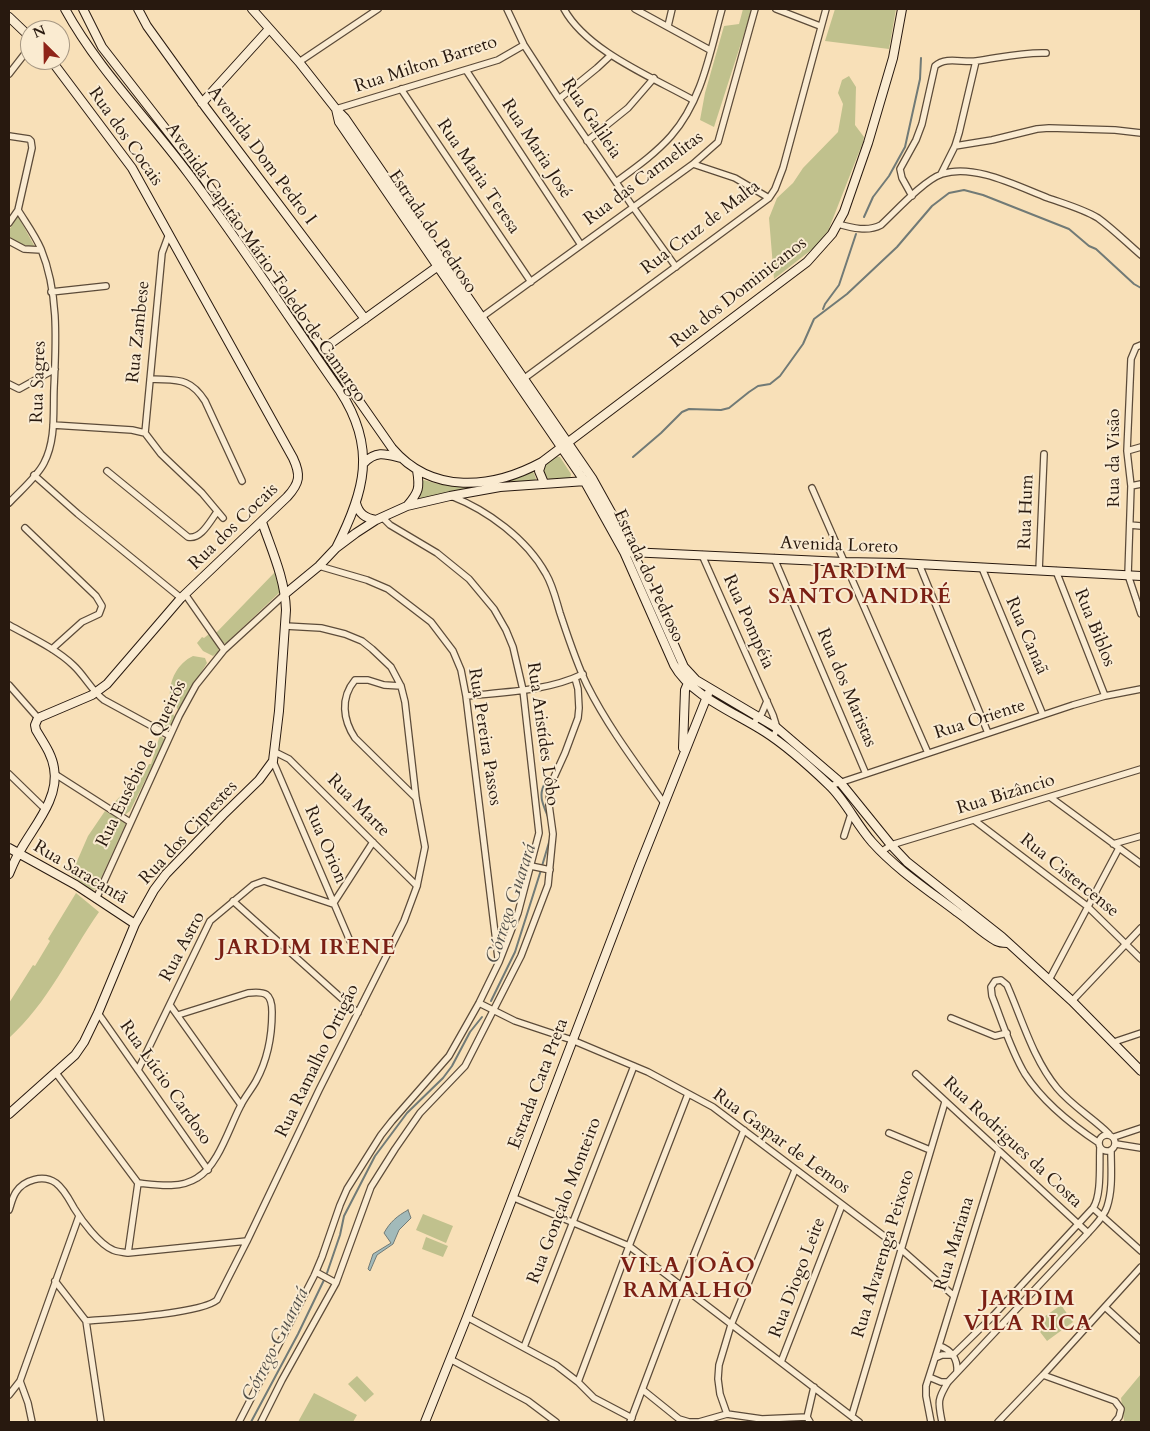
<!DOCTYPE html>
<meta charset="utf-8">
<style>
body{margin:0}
#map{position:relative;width:1150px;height:1431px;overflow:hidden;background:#f8e0b8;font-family:Cardo,serif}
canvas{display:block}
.frame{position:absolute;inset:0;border:10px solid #28190f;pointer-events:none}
.north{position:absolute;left:20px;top:20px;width:50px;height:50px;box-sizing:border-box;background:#faebd1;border:1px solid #a69783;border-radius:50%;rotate:337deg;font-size:14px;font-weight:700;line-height:20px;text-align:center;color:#28190f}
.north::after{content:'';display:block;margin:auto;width:18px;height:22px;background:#8f2418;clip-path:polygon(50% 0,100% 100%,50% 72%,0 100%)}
</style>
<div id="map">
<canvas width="1150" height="1431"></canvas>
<div class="frame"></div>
<div class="north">N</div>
</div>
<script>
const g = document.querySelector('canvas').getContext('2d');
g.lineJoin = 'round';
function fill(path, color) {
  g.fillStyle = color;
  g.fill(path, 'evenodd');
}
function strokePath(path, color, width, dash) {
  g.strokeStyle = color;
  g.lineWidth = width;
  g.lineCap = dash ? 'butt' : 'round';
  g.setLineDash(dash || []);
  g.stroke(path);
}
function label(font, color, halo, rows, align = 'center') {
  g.font = font + ' Cardo,serif';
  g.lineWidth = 4;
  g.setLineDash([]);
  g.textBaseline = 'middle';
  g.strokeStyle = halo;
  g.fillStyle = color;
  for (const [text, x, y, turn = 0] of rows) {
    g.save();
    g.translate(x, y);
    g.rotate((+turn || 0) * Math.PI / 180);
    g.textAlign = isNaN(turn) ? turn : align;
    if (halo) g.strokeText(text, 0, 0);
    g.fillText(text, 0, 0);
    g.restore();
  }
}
fill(new Path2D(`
 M743,9H752L714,127L700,120L705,93L724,26L739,24Z
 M835,9H896L889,49L825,41Z
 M849,76L856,87L855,125L864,137L863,142L828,231L815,247L774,279L769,218L777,198L793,183L803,168L838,132L843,104L838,93L842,80Z
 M18,216L35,247C25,246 16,243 9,236V230Z
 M554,456L560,457L571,474L570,480H551L544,476L543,465Z
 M532,472L534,473L536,479L534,481L422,499L419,497L422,489V481L424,480C459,492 498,488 532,472Z
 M275,572L281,590L280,592L226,643H223L215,634Z
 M209,634L219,648L218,652L213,656L203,651L197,643L202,637L204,638Z
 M193,656L205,658L207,663L178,710L170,696C169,680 178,663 193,656Z
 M166,703L175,717L170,728L166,729L160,726L164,718L161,715Z
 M160,735L165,740L130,811L126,814L112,805L139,776H143L149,764H151Z
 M105,811L126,823L96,889L92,890L71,875L88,836Z
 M76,893L99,912C69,955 48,1003 9,1038V1003L33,965L35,966L50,941L48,939Z
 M423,1214L453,1226L446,1243L416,1230Z
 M426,1237L448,1246L443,1257L422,1249Z
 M1061,1305L1073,1322L1047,1341L1034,1324Z
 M1141,1374V1422H1122L1124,1421L1121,1398Z
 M357,1376L374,1394L365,1402L348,1384Z
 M314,1393L357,1415L353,1422H298Z`), '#c0c18d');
const water = new Path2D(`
 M408,1210L411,1218L399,1230L393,1244L377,1255L370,1271L368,1269L373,1254L391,1243L384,1233C390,1222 397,1216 408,1210Z`);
fill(water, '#a2baba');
strokePath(water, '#717a76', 1);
strokePath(new Path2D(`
 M864,217L873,197L889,176L905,147L920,79L921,58
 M823,309L825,304L839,285L856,234
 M633,457L661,433L682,412L689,409L721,410L729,408L749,392L758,386L770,384L780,376L803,344L814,319L847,294L897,247L932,206L949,193L964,190L983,195L1069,229L1089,246L1096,249L1134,284L1141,288
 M544,785C538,797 544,806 548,817
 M542,866L550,839
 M491,1001L515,952L541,870
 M327,1273L340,1235L344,1216L375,1156L407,1113L443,1078L452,1066L470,1032L482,1017
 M251,1422L298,1334L324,1280`), '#717a76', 2);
const street = new Path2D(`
 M507,9L524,45L559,99L633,207L676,267
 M564,9C587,51 652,77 693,100
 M635,9L710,50
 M776,9L820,26
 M668,26L672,9
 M299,62L378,9
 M466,70L581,245
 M9,74L30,47
 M401,89L531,282
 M559,99L597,68L611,55
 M336,109L498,60L524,45
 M9,136L29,139L31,141L32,148L18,210L9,223
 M587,141L628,108L654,78
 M955,146L992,140L1037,129L1049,128L1115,130L1141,133
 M693,164L735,178L769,198
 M941,174L955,146L959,133L976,61
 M616,182C635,168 655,154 671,136C702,101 710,52 722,9
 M912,196L902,178L900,169L916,140L922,124L935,66C946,56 963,63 976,61C999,58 1022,52 1046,53
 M838,224C852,228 868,232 881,225C896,211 924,180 942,174C974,163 1019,187 1048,198C1065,204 1083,209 1098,218C1113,229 1127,243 1141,255
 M9,241L24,249L41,250
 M51,292L106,286
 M479,319L693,164L718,142L755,9
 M1141,345L1136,347L1131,359L1127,451L1131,486L1128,575L1141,614
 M150,379C176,381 189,376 205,401L242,481
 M522,380L769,198L775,189L783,168L826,9
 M9,384L19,389L55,369
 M53,425L132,430L145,433L161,454L202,493L223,518
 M145,433L162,253L169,234
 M1127,451L1141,447
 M107,471L188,537C201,540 210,521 217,512
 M34,475L78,514L181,598
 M1131,486L1141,484
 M812,488L928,753
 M451,496C487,510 527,539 546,574C553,586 556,600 560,613C568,637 576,662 587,685C608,727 637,765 664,803
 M9,503C19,492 37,477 44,463C56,440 53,413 54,388C56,342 59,293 41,249C35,235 26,223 18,210
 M1130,525L1141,526
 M25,528L96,596L102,606L99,614L82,622L52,649
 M702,555L773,715L777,728L773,738
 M774,558L866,774
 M919,564L988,733
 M319,566L367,580L388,589L431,622L453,651L461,670L466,696L498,958
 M982,568L1043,715
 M1039,571L1044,454
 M1056,571L1105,696
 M185,594L224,650
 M9,625C30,637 55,648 73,665C85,676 91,690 104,700L170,736
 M9,685L38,718
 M401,686L384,685L368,680H355C340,698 343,720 355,738L416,798
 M466,696C505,692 548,691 583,674
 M753,724L762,713L767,701
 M275,752L289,759L417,886
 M273,761L350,941
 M9,774L45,809
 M55,774L130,822
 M830,786L1073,705L1105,696L1141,689
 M1050,797L1141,864
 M974,820L1087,906L1141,959
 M844,836L851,814
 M1113,844L1141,836
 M881,852L891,845L1141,769
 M531,866L550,870
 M96,899L179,716L196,685L224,650L285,594
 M233,901L358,1013
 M1049,980L1119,848
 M1072,1001L1141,928
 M479,1003L515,1021L572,1040L648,1072L713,1107L901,1249L954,1296
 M170,1005L241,1105
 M98,1013L208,1170
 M951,1018L995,1036L1007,1033
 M1114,1042L1141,1033
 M138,1070L210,921L253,885L264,881L333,904L373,842
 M56,1073L138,1183C157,1185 180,1189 197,1178C218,1166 229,1128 240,1107C244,1098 251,1090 256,1081C268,1059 272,1037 272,1012C272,993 265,991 248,993L178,1015
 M916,1074L1088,1233
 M889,1133L930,1150
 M1099 1143a8 8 0 1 1 16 0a8 8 0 1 1-16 0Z
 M1114,1137L1141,1128
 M1099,1143C1072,1125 1043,1102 1025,1074C1011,1051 1002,1021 992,996L991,987L995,981L1001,980L1007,985C1022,1019 1033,1059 1057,1088C1072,1106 1093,1118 1109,1134
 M1116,1144L1141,1148
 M512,1197L629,1246L859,1422
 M1093,1208L1141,1251
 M9,1210C11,1205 12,1198 16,1192C24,1180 43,1174 56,1183C64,1189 69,1199 74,1208C82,1221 99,1244 113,1250C117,1252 123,1252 128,1253L247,1241
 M128,1253L138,1183
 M316,1272L336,1283
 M55,1281L86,1321L101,1422
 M1105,1307L1141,1340
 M467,1317L556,1365L578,1382L594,1398L632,1418
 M86,1321C112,1319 200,1314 217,1300L247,1241L319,1090L404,921L417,886L425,847L416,798L405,702L401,686L391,667L372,649L362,641L345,634L321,628L285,626
 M940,1346C951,1350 958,1359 957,1372
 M524,1347L634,1066
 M935,1358L999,1151
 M450,1359L528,1401L556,1422
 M781,1362L842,1205
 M1043,1375L1115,1401L1121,1409L1119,1417L1115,1422
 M929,1377L941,1382H948
 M20,1381L28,1403L32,1422
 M578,1382L629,1246L688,1094
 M643,1390L679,1419L689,1422H699L727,1414L762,1419L807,1417L810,1422
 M9,1395L20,1381L79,1216
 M727,1414L720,1394L718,1379L719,1365L731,1325L795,1170
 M852,1415L945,1102
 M807,1417L814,1387
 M239,1422L314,1276L322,1257L340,1205L347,1189L381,1135L392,1121L449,1056L479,1003L499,962L518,913L539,833L523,690L513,647L506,630L494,609L469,579L437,553L390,525L382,517
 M261,1422L282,1380L336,1283L371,1187L395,1149L420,1113L465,1066L521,956L548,885L553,834L549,805L550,786L565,753L578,718L579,708L578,689L575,678
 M630,1422L681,1287L744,1130
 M931,1422L926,1396V1386L935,1358L942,1355H953L991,1318L1093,1208C1102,1195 1099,1163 1100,1147
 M942,1422C938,1402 937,1400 948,1382L1088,1233C1095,1225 1104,1217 1107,1207C1113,1189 1111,1169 1111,1150
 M998,1422L1043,1375L1141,1267`);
const secondary = new Path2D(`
 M65,9C98,69 147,118 188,173C241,244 289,318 340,391C377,448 365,491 336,548
 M83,9L102,47L200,173L392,448C432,495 492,489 542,462L807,262L832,234L844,212L868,143L893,58L902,9
 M138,9L147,26L206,108L365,319
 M252,9L299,62L336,109L345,118L592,478L633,552L684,667L696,680L777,728L840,782L891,845L907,862L1002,937L1072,1001L1141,1071
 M9,17L30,37
 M202,103L269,29
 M336,109L339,122L585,482L624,552L674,665C691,696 736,713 765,732C787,746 809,766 829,785C846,801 856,824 872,842C896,869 928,890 957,912C970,921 982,933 996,941C1000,943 1003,943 1007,943
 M323,349L441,264
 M542,462L539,471L544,483
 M364,463C376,450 386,454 401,458
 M356,503C359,514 365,518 376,520
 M407,506C419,492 420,488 417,470
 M629,552L844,562L899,563L1141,576
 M285,594L319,566L336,548L356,533L376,520L407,506L450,496L500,487L586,481
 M683,748L685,690L688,683L691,682
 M9,848L76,885L135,924
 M9,874C12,867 15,859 19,853C32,828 60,799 54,768C52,754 43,742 36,730L35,725L38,718L92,695L107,684L181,598L287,497C300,483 301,475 293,458L132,168L51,60
 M9,1114L75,1055L84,1042L98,1013L135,924L154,890L166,874L223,815L259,780L273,761L279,711L286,610C285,579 272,551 262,522
 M425,1422L467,1317L639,867L708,694`);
strokePath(street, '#5c4b39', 8);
strokePath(secondary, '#28190f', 10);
strokePath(street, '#faebd1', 5.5);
strokePath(secondary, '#faebd1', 8);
label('18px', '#28190f', '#faebd1', [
 ["Rua Milton Barreto",426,65,-18],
 ["Rua Galileia",591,119,56],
 ["Rua dos Cocais",125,137,55],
 ["Rua Maria José",536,149,57],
 ["Avenida Dom Pedro I",261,156,53],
 ["Rua Maria Teresa",478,177,56],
 ["Rua das Carmelitas",644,179,-37],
 ["Rua Cruz de Malta",701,228,-37],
 ["Estrada do Pedroso",432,232,56],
 ["Avenida Capitão Mário Toledo de Camargo",265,263,55],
 ["Rua dos Dominicanos",739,293,-38],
 ["Rua Zambese",139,332,-84],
 ["Rua Sagres",39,382,-88],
 ["Rua da Visão",1115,458,-90],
 ["Rua Hum",1027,512,-88],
 ["Rua dos Cocais",234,527,-44],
 ["Avenida Loreto",839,546,2],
 ["Estrada do Pedroso",648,576,65],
 ["Rua Pompéia",748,622,66],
 ["Rua Biblos",1094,628,68],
 ["Rua Canaã",1026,636,67],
 ["Rua dos Maristas",846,688,67],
 ["Rua Oriente",980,720,-18],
 ["Rua Aristídes Lôbo",542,734,82],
 ["Rua Pereira Passos",484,737,81],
 ["Rua Eusébio de Queirós",142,764,-64],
 ["Rua Bizâncio",1006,795,-17],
 ["Rua Marte",358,806,45],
 ["Rua dos Ciprestes",189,833,-47],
 ["Rua Orion",325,845,67],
 ["Rua Saracantã",80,873,31],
 ["Rua Cistercense",1069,876,39],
 ["Rua Astro",183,947,-62],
 ["Rua Ramalho Ortigão",318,1061,-64],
 ["Rua Lúcio Cardoso",165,1083,55],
 ["Estrada Cata Preta",539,1084,-69],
 ["Rua Gaspar de Lemos",781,1142,36],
 ["Rua Rodrigues da Costa",1012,1143,43],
 ["Rua Gonçalo Monteiro",565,1201,-69],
 ["Rua Mariana",955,1244,-73],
 ["Rua Alvarenga Peixoto",884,1254,-73],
 ["Rua Diogo Leite",798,1278,-69]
]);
label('italic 19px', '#53514b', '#faebd1', [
 ["Córrego Guarará",512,904,-72],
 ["Córrego Guarará",276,1345,-63]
]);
g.letterSpacing = '1px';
label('bold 22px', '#7a1f14', '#faebd1', [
 ["JARDIM",860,573],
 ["SANTO ANDRÉ",860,598],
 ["JARDIM IRENE",307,949],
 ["VILA JOÃO",688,1267],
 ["RAMALHO",688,1292],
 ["JARDIM",1028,1300],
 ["VILA RICA",1028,1325]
]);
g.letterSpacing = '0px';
</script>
